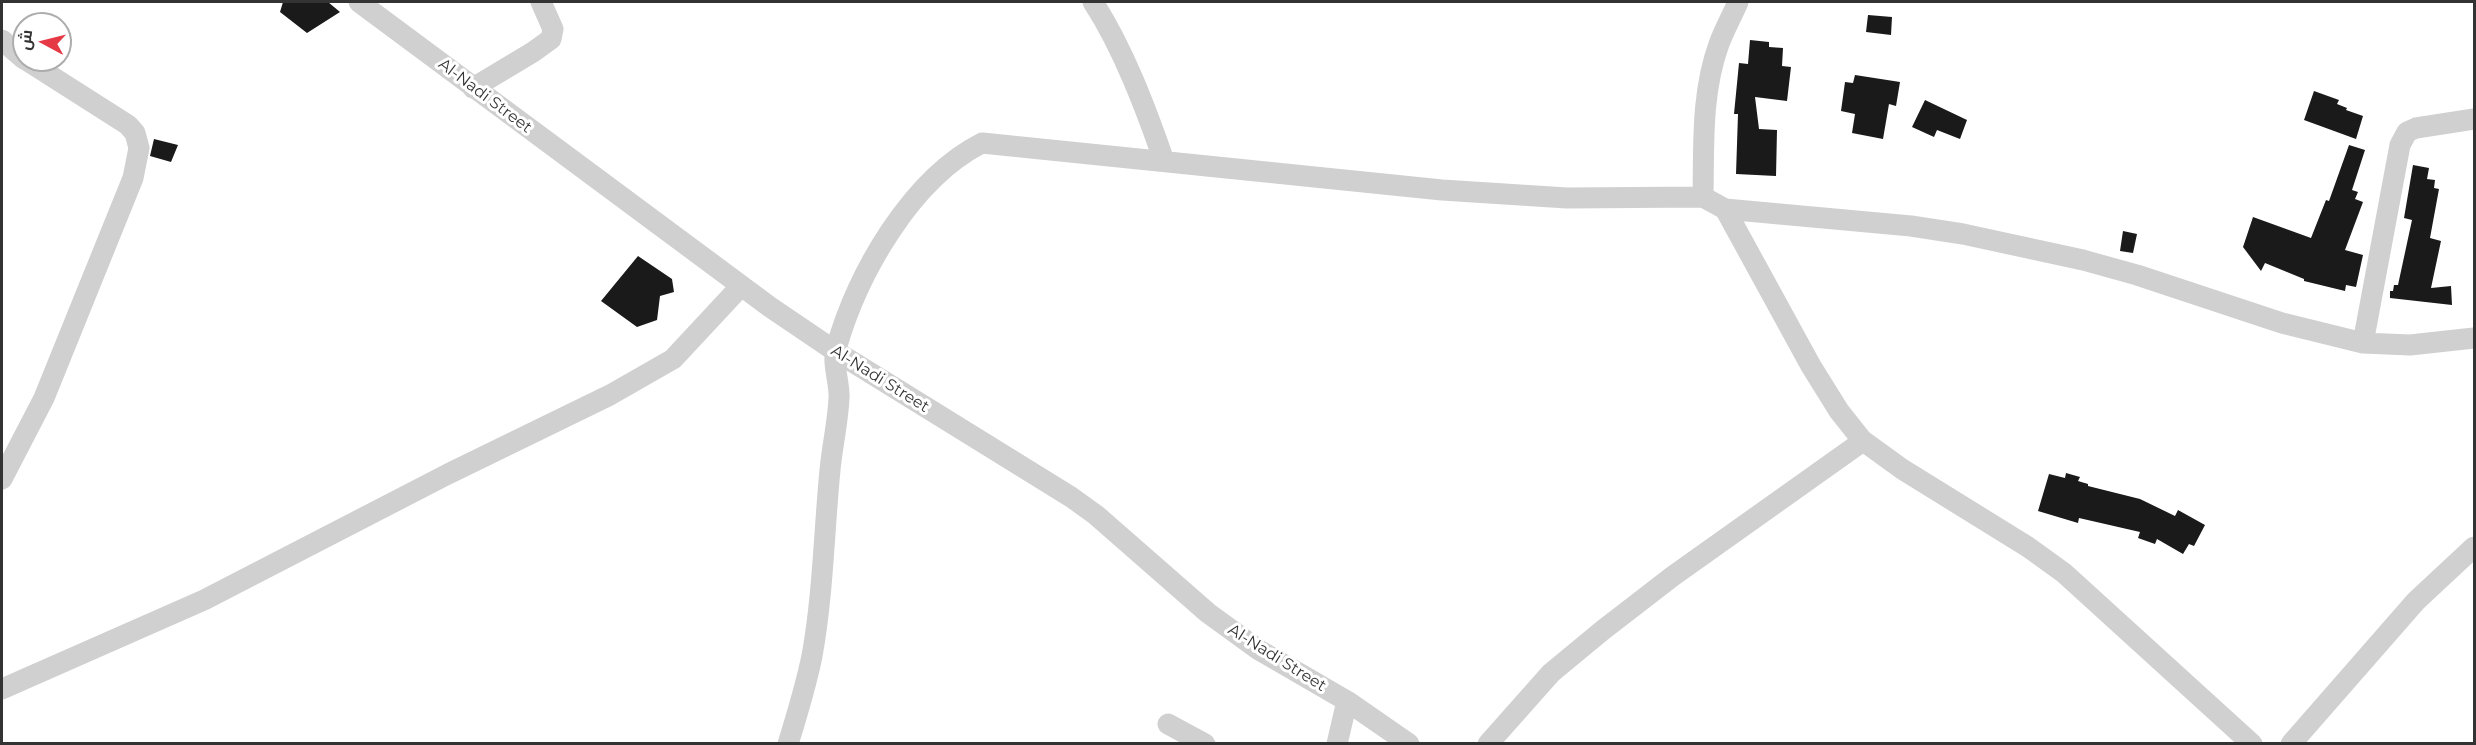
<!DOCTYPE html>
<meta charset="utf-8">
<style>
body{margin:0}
#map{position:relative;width:2476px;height:745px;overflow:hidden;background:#fff;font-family:Montserrat,Cairo,sans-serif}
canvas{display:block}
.frame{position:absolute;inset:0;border:3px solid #333;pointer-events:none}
.north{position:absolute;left:12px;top:12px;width:60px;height:60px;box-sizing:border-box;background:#fff;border:2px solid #adadad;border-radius:50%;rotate:277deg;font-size:16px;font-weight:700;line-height:24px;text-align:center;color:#333}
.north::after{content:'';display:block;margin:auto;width:21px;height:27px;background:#e63946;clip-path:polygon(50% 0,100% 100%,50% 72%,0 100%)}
</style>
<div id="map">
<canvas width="2476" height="745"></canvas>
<div class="frame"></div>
<div class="north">ش</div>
</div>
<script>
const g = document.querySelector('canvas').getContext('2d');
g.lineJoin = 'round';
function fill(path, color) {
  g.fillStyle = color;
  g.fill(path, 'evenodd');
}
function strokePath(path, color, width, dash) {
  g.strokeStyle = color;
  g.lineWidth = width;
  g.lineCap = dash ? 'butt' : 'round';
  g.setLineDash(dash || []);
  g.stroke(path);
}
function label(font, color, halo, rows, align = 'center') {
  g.font = font + ' Montserrat,sans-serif';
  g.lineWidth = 6;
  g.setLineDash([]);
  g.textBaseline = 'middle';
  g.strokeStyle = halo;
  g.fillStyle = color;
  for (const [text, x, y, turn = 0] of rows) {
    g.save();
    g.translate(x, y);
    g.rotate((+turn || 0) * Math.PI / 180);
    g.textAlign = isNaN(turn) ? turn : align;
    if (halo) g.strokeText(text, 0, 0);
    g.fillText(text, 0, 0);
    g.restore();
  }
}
fill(new Path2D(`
 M283,2H328L340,12L307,33L280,12Z
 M1868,15L1892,17L1891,35L1866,32Z
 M1750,40L1769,42V47L1783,48L1782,66L1791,67L1787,101L1755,97L1759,129L1777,130L1776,176L1736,174L1738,114H1734L1739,63L1748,64Z
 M1855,75L1900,82L1896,106L1889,104L1883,139L1852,133L1855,114L1841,111L1845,82L1853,83Z
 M2314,91L2339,100L2337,104L2347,108L2346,110L2363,116L2356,139L2304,120Z
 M1925,100L1967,120L1960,139L1937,130L1934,137L1912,127Z
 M154,139L178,145L171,162L150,156Z
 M2349,145L2365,150L2352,190L2358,192L2355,199L2363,202L2345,250L2363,255L2356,287L2346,285L2345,291L2304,281V279L2265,263L2261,271L2243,247L2253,217L2311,238L2326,200L2329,201Z
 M2413,165L2429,168L2427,179L2435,180L2434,188L2439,189L2430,238L2441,241L2431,288L2451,286L2452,305L2390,298V291H2393L2394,285H2398L2412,220L2404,218Z
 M2123,231L2137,234L2133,253L2120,251Z
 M638,256L672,279L674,292L660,296L657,320L637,327L601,301Z
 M2066,473L2080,477L2078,481L2088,484V486L2140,499L2175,516L2178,510L2205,525L2194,546L2189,544L2183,554L2157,539L2155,544L2138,538L2140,532L2079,518L2078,523L2038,511L2049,474L2065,478Z`), '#1a1a1a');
strokePath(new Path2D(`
 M359,2L770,307L835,351L1071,497L1096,515L1208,613L1259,650L1347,701L1409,744
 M1093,2C1123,48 1146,109 1164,161
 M2,40L24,59
 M473,88L533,52L551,39L553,29L541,2
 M1703,197C1704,146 1701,93 1719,44C1724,30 1732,16 1738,2
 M1725,209L1811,366L1839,411L1862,440L1902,469L2028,547L2064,573L2252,744
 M2363,343L2400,145L2407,132L2416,128L2474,119
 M2,479L44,398L133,178L139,148L135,133L128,125L26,60
 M2,689L204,600L448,474L610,395L673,359L741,286
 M1168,724L1205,744
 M788,744C797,715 806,685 812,656C823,595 824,532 830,470C832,447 838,422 839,398C840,383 832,364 836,349C857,274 911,179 982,143L1442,190L1567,198L1703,197L1725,209L1911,226L1963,234L2083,260L2137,275L2282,323L2363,343L2410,345L2474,338
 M1337,744L1347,701
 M1488,744L1551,673L1603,630L1673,576L1863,441
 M2291,744L2416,601L2474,547`), '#d0d0d0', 21);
label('16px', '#333', '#fff', [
 ["Al-Nadi Street",485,96,37],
 ["Al-Nadi Street",880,379,32],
 ["Al-Nadi Street",1277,658,32]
]);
</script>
